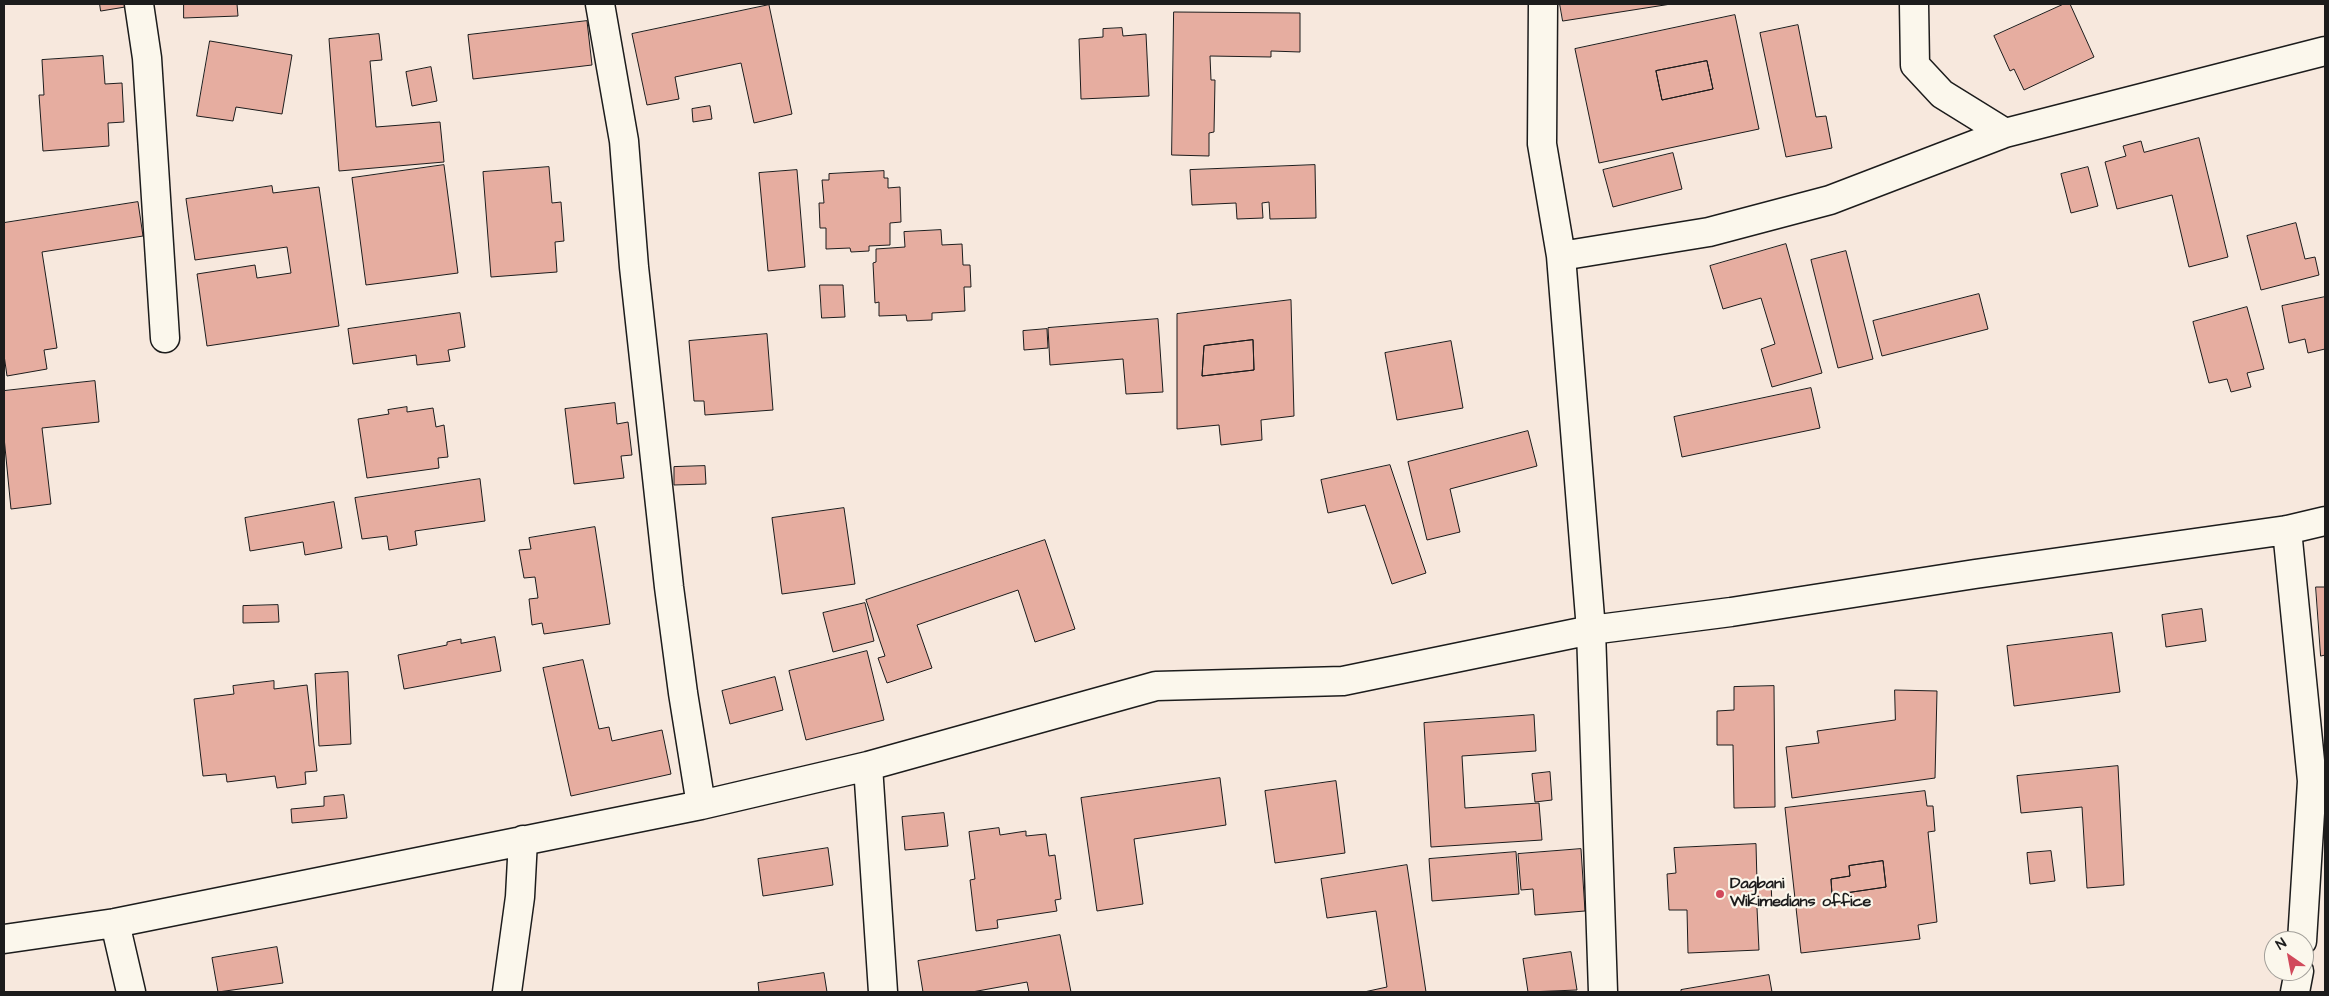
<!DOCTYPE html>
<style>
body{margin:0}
#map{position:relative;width:2329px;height:996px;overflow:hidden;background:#f7e8dd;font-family:"Architects Daughter",sans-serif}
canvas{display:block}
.frame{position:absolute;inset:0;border:5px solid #1c1c1c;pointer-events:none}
.north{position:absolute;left:2264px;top:931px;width:50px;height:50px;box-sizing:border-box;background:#fbf7ec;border:1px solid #a29f99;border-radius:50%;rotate:327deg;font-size:14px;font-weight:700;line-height:20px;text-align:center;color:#1c1c1c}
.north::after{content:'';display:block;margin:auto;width:18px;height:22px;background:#d1495b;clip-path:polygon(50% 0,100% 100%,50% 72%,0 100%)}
</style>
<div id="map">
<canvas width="2329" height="996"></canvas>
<div class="frame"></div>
<div class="north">N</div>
</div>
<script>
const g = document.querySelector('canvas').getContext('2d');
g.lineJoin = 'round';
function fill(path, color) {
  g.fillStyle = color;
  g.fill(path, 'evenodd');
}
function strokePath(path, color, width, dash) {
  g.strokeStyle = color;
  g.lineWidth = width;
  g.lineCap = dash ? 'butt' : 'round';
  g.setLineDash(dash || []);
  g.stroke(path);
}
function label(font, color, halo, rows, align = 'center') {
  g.font = font + ' "Architects Daughter",sans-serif';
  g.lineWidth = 4.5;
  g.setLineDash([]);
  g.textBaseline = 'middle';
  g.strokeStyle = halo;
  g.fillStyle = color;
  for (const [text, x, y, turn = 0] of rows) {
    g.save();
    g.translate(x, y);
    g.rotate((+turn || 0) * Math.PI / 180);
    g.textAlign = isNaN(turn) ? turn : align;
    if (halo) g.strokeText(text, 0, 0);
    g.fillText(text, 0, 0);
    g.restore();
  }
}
const building = new Path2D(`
 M100,4H124L125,7L101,11Z
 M184,4H237L238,16L184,18Z
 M1560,4H1671L1563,21Z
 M2064,4H2070L2094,57L2024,90L2014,69L2010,71L1994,36Z
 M769,5L792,114L754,123L741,63L675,77L679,99L647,105L632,34Z
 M1174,12L1300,13V52L1271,51V57L1210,56L1211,80H1215L1214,132L1209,133V156L1172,155Z
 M1735,15L1759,129L1599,163L1575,49ZM1707,61L1713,89L1662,100L1656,71Z
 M587,21L592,65L473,79L468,35Z
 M1798,25L1816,117L1826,116L1832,148L1786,157L1760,33Z
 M1122,28L1123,36L1146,34L1149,96L1081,99L1079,39L1103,37V29Z
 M379,34L382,60L370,61L376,127L440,122L444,162L339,171L329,39Z
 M210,41L292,55L282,114L236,107L233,121L197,116Z
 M103,56L105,84L122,83L124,122L108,123L109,146L43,151L39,95H44L42,60Z
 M1707,61L1713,89L1662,100L1656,71Z
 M431,67L437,101L412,106L406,72Z
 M710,106L712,119L693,122L692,109Z
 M2199,138L2228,257L2189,267L2172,195L2117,209L2105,162L2126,156L2123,146L2141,141L2144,152Z
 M1673,153L1682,189L1613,207L1603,170Z
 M444,165L458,273L366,285L352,178Z
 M1315,165L1316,218L1270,219L1269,202L1262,203L1263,218L1237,219L1236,203L1192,205L1190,170Z
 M549,167L552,203L561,202L564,241L555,242L557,272L491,277L483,172Z
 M2088,167L2098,206L2071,213L2061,174Z
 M797,170L805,267L768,271L759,173Z
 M884,171V178H888V188L900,187L901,222L890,223V245L869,246V251L851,252L850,248L826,249V228H820L819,203H824L822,180H829V174Z
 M272,186L273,193L319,187L339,326L207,346L197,274L255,265L257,278L291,273L287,247L195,260L186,199Z
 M138,202L143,236L42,252L57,348L44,350L47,369L7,376L4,355V223Z
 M2296,223L2305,259L2315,257L2319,275L2261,290L2247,236Z
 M941,230L942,245L962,244L963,265H970L971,287H964L965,311L932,313V320L907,321L906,315L879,316V302L875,303L873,263L876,262V249L905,247L904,232Z
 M1786,244L1822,373L1772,387L1761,349L1775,344L1761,298L1723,309L1710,266Z
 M1846,251L1873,359L1838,368L1811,260Z
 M820,285H843L845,317L822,318Z
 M1979,294L1988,329L1882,356L1873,321Z
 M2325,297V349L2308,353L2305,339L2289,343L2282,306Z
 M1291,300L1294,416L1261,420L1262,440L1221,445L1219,425L1177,429V314ZM1253,340L1254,370L1202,376L1204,346Z
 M2247,307L2264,369L2247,373L2251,387L2231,392L2227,379L2209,383L2193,322Z
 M460,313L465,347L448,350L450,361L417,365L416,355L353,364L348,329Z
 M1158,319L1163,392L1126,394L1123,359L1050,365L1048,328Z
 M1047,329L1048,348L1024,350L1023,331Z
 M767,334L773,410L705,415L704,401H694L689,341Z
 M1253,340L1254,370L1202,376L1204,346Z
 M1451,341L1463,408L1397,420L1385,353Z
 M95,381L99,422L42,428L51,504L11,509L4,437V391Z
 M1811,388L1820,428L1682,457L1674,417Z
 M615,403L617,424L628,422L632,455L621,456L624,478L574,484L565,409Z
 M407,407V412L433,408L436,427L444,425L448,457L438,458L439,468L367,478L358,419L389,414L388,410Z
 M1528,431L1537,466L1450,489L1460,532L1427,540L1408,462Z
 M1390,465L1426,573L1392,584L1365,505L1328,513L1321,480Z
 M705,466L706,484L674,485V467Z
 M480,479L485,521L415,531L417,545L389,550L387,536L362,539L355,498Z
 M334,502L342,548L305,555L303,542L250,551L245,518Z
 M844,508L855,584L782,594L772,518Z
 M595,527L610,624L544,634L542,623L532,625L529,599L538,598L535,577L524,578L519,550L531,549L529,538Z
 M1045,540L1075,629L1035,642L1018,590L917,625L932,668L887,683L878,658L885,656L866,600Z
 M2316,587H2325V655L2321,656Z
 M865,603L874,641L833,652L823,613Z
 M278,605L279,622L243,623V606Z
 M2202,609L2206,641L2166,647L2162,615Z
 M2112,633L2120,692L2014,706L2007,646Z
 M495,637L501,671L404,689L398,655L447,645V642L461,639V643Z
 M867,651L884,720L806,740L789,671Z
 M583,660L599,729L609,727L612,741L662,730L671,774L571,796L543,668Z
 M348,672L351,744L319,746L315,674Z
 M775,677L783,710L730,724L722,691Z
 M274,681V689L307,685L317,771L305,772L306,784L277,788L275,776L227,782L226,774L203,776L194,699L234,694L233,686Z
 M1774,686L1775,807L1734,808L1733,745H1717V711L1734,710V687Z
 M1895,690L1937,691L1935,778L1792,798L1786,747L1819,743L1817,731L1895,720Z
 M1534,715L1536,751L1462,756L1465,808L1539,803L1542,840L1431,847L1424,723Z
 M2118,766L2124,885L2087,888L2082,807L2021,813L2017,776Z
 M1550,772L1552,800L1535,802L1532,774Z
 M1220,778L1226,825L1134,839L1143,904L1097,911L1081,798Z
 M1336,781L1345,853L1275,863L1265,791Z
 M1925,791L1927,806H1933L1935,831L1928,832L1937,922L1918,925L1920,939L1801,953L1785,808ZM1883,861L1886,887L1832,895L1831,879L1850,876L1849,866Z
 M344,795L347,818L292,823L291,809L324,806V797Z
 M944,813L948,846L905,850L902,817Z
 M999,828L1000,835L1026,831V836L1046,834L1049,856L1055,855L1061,899L1055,900L1057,911L997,920L998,928L976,931L970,880L975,879L969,832Z
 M1756,844L1757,882L1771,881L1772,906L1757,908L1759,950L1688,953L1687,910H1669L1667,874L1676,873L1674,848Z
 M828,848L833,885L763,896L758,859Z
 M1581,849L1585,911L1535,915L1533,889L1521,890L1518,854Z
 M2051,851L2055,881L2030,884L2027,853Z
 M1516,852L1519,894L1432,901L1429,859Z
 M1883,861L1886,887L1832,895L1831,879L1850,876L1849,866Z
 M1407,865L1426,992H1364L1387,987L1376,911L1327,918L1321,879Z
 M1060,935L1071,992H1029L1027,982L972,992H923L918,961Z
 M277,947L283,983L218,992L212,958Z
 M1571,952L1577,990L1528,992L1523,959Z
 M824,973L827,992H759L758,983Z
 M1769,975L1772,992H1681V990Z`);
fill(building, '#e6ada0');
strokePath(building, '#1c1c1c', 1);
const minor = new Path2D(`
 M139,4L147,58L165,338
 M600,4L624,141L634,267L669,587L683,693L701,805
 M1543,4L1542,144L1561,256L1591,630L1603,992
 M1914,4L1915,65L1942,94L2005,133
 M1561,256L1709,232L1830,200L2005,133L2325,51
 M2287,530L2312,781L2302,941
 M868,766L883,992
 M115,923L131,992
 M4,939L115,923L701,805L868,766L1156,686L1343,681L1591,630L1731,612L1975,574L2287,530L2325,521
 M507,992L520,897L523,840
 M2295,992L2299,971`);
strokePath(minor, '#1c1c1c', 31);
strokePath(minor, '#fbf7ec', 28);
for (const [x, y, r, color] of [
 [1720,894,5,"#d1495b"]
]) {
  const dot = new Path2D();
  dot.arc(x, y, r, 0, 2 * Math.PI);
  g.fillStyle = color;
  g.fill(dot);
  strokePath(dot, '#fbf7ec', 2);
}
label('bold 16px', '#1c1c1c', '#fbf7ec', [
 ["Dagbani",1730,885],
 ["Wikimedians office",1730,903]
], 'left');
</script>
